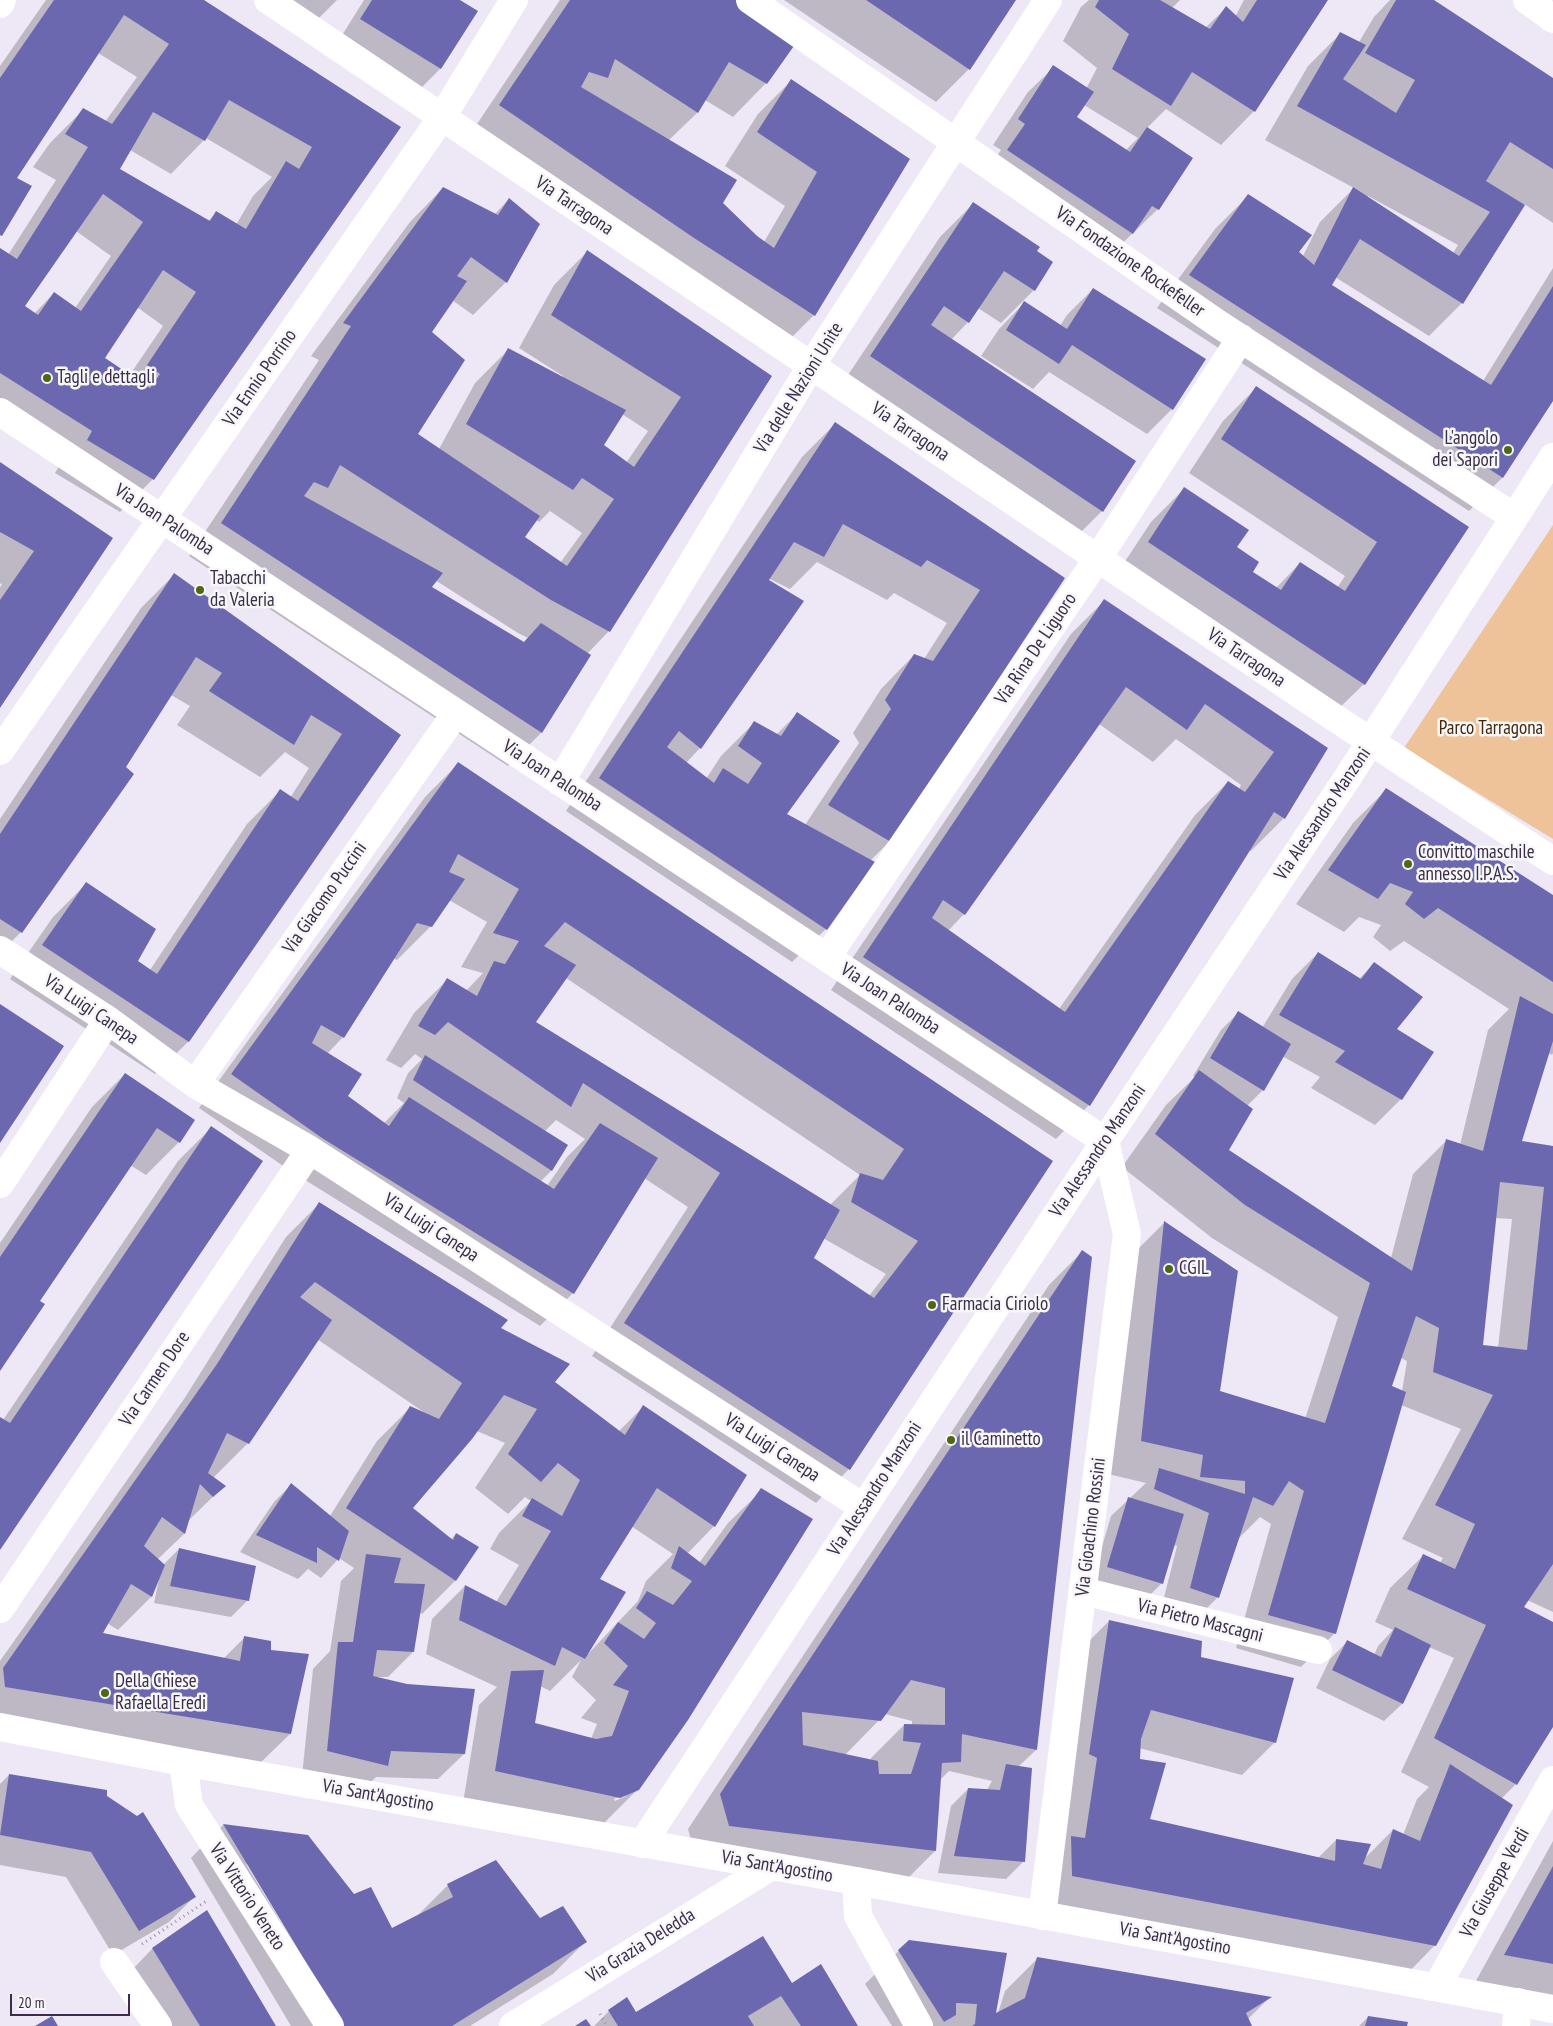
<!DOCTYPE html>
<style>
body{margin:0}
#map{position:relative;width:1553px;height:2026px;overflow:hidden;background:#ede7f6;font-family:"PT Sans Narrow",sans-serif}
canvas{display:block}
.scale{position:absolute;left:10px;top:1994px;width:120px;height:22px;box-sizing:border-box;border:2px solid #3a2c4a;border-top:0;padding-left:6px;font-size:15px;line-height:18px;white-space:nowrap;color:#3a2c4a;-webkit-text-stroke:4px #f7f7f7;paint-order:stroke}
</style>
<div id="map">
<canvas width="1553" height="2026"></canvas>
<div class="scale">20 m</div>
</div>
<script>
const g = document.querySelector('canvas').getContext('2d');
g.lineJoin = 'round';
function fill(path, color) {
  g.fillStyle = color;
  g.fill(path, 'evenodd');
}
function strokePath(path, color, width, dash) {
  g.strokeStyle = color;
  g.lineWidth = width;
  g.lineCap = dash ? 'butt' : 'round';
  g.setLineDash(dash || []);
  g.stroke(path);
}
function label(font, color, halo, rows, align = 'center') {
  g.font = font + ' "PT Sans Narrow",sans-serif';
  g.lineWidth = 5;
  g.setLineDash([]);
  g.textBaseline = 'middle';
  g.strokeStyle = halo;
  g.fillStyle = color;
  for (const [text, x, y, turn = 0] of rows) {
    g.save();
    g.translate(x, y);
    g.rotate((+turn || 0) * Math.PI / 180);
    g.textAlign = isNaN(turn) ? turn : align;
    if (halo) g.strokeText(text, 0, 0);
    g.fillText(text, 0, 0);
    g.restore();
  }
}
fill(new Path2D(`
 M1553,525V839L1404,748Z`), '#efc39a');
fill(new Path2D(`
 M46,0H201L400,127L153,479L120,512L55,473L60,465L0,427V250L8,255L56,180L33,167L50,143L83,110L105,122L137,77L98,53L16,178L31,186L0,236V66ZM206,138L272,177L253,196L236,225L216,213L208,221L118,170L130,150L171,174ZM76,231L111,256L75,308L54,293L34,314L23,307ZM137,307L163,326L129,376L103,358Z
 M269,0H337L310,27Z
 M364,0H457L440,69L415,94L336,45Z
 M560,0H745L766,83L733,117L705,100L697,113L669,140L721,203L764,242L785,206L725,166L758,114L791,81L909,159L814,315L781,348L467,139Z
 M784,0H1015L969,69L936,102Z
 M1089,0H1180L1172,8L1205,28L1226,8L1235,17L1244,0H1327L1254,111L1221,145L1166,109L1146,129L1192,159L1158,209L1106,259L983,176L1001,150L993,145L1028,92L1054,67L1086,89L1097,68L1063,41L1081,7ZM1084,105L1138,138L1125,151L1075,118Z
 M1390,0H1431L1553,80V223L1524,204L1462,303L1429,336L1335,277L1330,285L1483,381L1553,268V399L1502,478L1469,511L1157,308L1215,229L1248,196L1303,256L1320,222L1354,188L1265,140L1308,66L1341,33L1359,42L1374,17ZM1368,196L1458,245L1453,253L1367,198Z
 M443,188L494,215L509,199L506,282L473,315L452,300L430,332L417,434L439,449L475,383L508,350L562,378L563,376L519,348L554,285L587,252L771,377L609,631L587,654L590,655L541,733L508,766L189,556L319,360L311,356L410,222ZM622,414L648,431L626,463L602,445ZM550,511L582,533L560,563L524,538L536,520L539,522ZM435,580L518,633L528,638L523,643L430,587Z
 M973,204L1035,252L1034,290L1001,323L978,308L968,322L951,340L1102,511L1069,544L838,390L940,237Z
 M1093,289L1172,409L1147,434L1049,372L1033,389L981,356L999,329L1024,303L1060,326L1067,315Z
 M1256,388L1467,527L1364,684L1330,717L1116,575L1151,522L1184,489L1235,548L1251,572L1276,588L1300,563L1337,588L1345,576L1189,473L1223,421Z
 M835,424L1064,579L890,841L870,861L826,929L792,962L566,811L802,457ZM817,562L887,600L894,593L947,623L924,659L914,655L881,689L853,733L859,743L805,825L785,815L798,713L776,735L754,723L721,756L706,779L686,763L700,748L768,578L790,589Z
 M0,464L112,539L0,706V587L2,585L0,583Z
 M174,575L399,735L189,1041L155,1074L10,979L53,917L86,884L136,961L150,970L247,824L280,791L290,798L309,768L285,752L260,777L177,725L190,706L171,695L21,932L0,953V819L141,608Z
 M1104,601L1326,748L1284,818L1251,851L1249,850L1089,1105L1056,1139L831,990L1071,634ZM1099,724L1153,762L1176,739L1241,785L1239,789L1228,782L1195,815L1059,1009L948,931L964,914Z
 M458,764L1052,1162L849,1469L816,1503L592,1356L688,1207L644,1178L573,1293L540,1326L289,1170L199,1108L425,797ZM449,900L487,922L461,967L483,973L466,991L447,980L414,1013L386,1060L401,1068L415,1054L422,1059L408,1073L397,1098L404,1103L383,1124L347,1096L327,1054L343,1037L393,958L397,960L431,926ZM566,978L860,1175L830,1205L535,1022ZM556,1120L585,1139L567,1157L547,1186L540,1182L551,1171L566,1145L545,1131ZM823,1238L886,1274L869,1296L812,1258Z
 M1386,790L1553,897V1053L1552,1055L1548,1053L1521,1142L1553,1147V1612L1527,1600L1523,1607L1553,1624V1724L1516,1784L1501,1799L1435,1945L1402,1979L1039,1909L1076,1654L1109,1621L1199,1658L1275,1742L1242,1775L1139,1748L1138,1760L1148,1820L1318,1858L1336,1840L1363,1860L1393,1830L1403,1835L1417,1799L1429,1787L1401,1772L1454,1658L1429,1647L1402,1704L1384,1721L1316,1688L1330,1659L1347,1642L1374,1655L1378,1646L1393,1630L1375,1622L1390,1588L1424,1555L1440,1563L1443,1558L1402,1539L1461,1429L1401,1405L1334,1634L1301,1667L1236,1648L1271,1524L1260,1517L1239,1538L1218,1597L1185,1630L1158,1621L1177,1546L1173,1545L1162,1583L1145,1600L1091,1584L1111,1516L1146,1483L1108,1474L1131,1256L1164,1223L1219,1392L1305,1419L1338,1317L1212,1238L1122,1167L1166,1105L1195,1077L1193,1076L1221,1030L1238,1013L1262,1028L1292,979L1318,953L1359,979L1374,964L1395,1029L1432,1053L1401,1099L1375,1125L1311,1088L1320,1077L1282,1056L1263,1090L1247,1106L1228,1151L1391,1258L1413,1174L1446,1141L1460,1145L1488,1030L1509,1009L1404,941L1390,951L1373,937L1381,925L1359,917L1344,932L1296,904L1353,823ZM1495,1218L1512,1219L1498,1348L1482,1346ZM1401,1358L1407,1361L1402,1391L1391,1386Z
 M125,1074L179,1142L146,1175L130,1165L38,1302L0,1369V1243L92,1107Z
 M211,1128L0,1548V1418L3,1420L178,1161Z
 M319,1204L499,1329L554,1383L618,1432L644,1406L714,1526L687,1554L699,1563L728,1523L762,1490L638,1789L604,1823L463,1803L479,1705L497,1687L426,1654L432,1619L465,1586L496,1602L519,1565L490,1549L499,1533L531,1501L525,1497L508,1514L475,1488L505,1443L477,1431L411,1509L451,1539L456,1534L477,1547L455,1581L422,1614L419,1612L413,1652L388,1677H375L464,1754L438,1779L376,1777L362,1791L302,1776L313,1669L330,1651L341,1581L354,1568L339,1558L321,1578L308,1569L298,1579L240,1552L274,1502L291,1485L330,1516L377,1441L410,1408L425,1413L317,1339L248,1443L213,1478L224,1486L187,1522L184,1534L157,1560L163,1565L179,1549L248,1600L231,1617L154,1603L159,1579H158L151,1597L118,1630L107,1623L101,1634L223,1659L244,1638L270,1651L290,1734L256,1767L0,1725V1661L184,1399L286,1237ZM631,1526L673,1554L646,1581L638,1601L587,1655L598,1580ZM581,1660L572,1677L596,1700L581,1718L597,1724L591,1739L534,1724L540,1686L550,1691ZM626,1794V1796L615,1801L614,1799Z
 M1082,1252L1091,1258L1036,1750L1018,1767L1023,1862L1006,1879L938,1873L951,1806L968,1789L987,1790L992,1781L949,1771L939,1781L935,1851L902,1884L696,1858L688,1829L1049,1285ZM885,1714L912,1721V1725H904L871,1758V1761L845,1755Z
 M9,1775L106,1797L195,1896L169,1922L113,1955L66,1877L0,1865V1784Z
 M223,1825L307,1836L354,1896L392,1929L416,1917L448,1885L540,1920L586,1941L553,1974L470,2026H345L249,1864H246L343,2026H291L191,1858Z
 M1553,1841V2003L1472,1988Z
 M207,1912L275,2026H159L127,1975L152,1949Z
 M909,1941L995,2015L998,2013L1005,1991L1038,1958L1269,1998L1248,2019L1251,2026H892L865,1984Z
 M791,1985L857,2026H594L609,2011L636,2014Z
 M1368,2017L1405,2026H1359Z`), '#0003');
fill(new Path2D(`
 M54,0H204L401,127L154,480L87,440L92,431L0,373V248L17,259L88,147L65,134L83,108L112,124L169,44L124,15L17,178L32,186L2,236L0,235V78ZM229,100L312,147L299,169L286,161L246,229L216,211L210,221L120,169L153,112L205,141ZM103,194L143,222L81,311L54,292L38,315L25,306ZM163,270L196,292L147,365L160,374L150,388L105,358Z
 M372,0H460L478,11L441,69L360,19Z
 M570,0H748L801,36L767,84L729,62L698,113L615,59L608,78L589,72L581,87L737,180L723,203L757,236L774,248L817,172L757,132L791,79L910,159L815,316L694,238L499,105Z
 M866,0H1016L970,70Z
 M1099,0H1160L1210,29L1226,6L1243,22L1257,0H1328L1255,112L1192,72L1171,106L1112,69L1129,34L1095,7Z
 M1396,0H1434L1553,78V169L1510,142L1486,181L1525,205L1463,304L1360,239L1332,285L1491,385L1553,286V401L1503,478L1189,275L1248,194L1312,235L1299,252L1314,265L1353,187L1459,256L1490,212L1297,106L1340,32L1366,45L1343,79L1396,113L1415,80L1365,53Z
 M1053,65L1094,92L1077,117L1130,152L1147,127L1193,158L1159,210L1152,206L1133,234L1007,150L1025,124L1018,119Z
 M443,187L498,215L509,198L540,224L507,283L471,257L457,276L467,281L432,332L465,360L418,434L540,516L525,537L567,566L614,499L582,478L573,490L466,424L508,348L626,410L604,445L634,467L681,397L551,315L587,250L772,376L610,632L551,600L340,465L328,488L314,482L304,496L443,573L432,587L524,642L541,623L591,655L542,733L221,523L351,326L343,323Z
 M973,202L1040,247L1037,251L1053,262L1035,291L1004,271L969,323L944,306L931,325L1136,461L1103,512L870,356Z
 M1093,288L1206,359L1173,410L1072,345L1059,364L1006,330L1024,301L1067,329Z
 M1256,386L1469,527L1365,685L1148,542L1184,487L1249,530L1237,547L1259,562L1253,572L1281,590L1300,562L1345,591L1377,542L1221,439Z
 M835,422L1065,578L891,842L828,805L891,709L885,700L914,654L933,661L980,590L927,560L921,567L843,524L824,557L794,542L769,580L804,601L701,749L679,731L667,747L714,783L723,768L748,784L762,763L738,746L754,721L781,736L797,712L840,741L787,814L875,862L827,930L599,778Z
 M0,462L113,538L0,708V600L34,551L0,532Z
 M174,573L401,735L189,1042L42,945L86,882L156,929L138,961L157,974L280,789L298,801L342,734L311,715L294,745L209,691L222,673L196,657L126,767L134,774L22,933L0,919V834Z
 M1104,599L1328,748L1285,819L1274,812L1090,1106L863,957ZM1126,687L1187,730L1205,704L1274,752L1245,792L1228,781L1065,1012L932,918L943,900L965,915Z
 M458,762L1053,1161L850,1470L624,1323L720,1173L583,1083L571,1107L448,1022L435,1035L418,1026L447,978L477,996L494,961L505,964L519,941L493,933L519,889L458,854L449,872L465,879L432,927L417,923L344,1038L321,1025L312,1043L362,1074L348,1096L389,1126L409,1097L554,1189L600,1123L658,1158L574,1294L322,1138L231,1074ZM565,922L904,1149L883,1180L860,1173L851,1202L918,1241L874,1298L814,1258L840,1210L536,1022L576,965L544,946Z
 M1386,788L1553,895V982L1438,908L1424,919L1405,904L1413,892L1390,883L1378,899L1328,870Z
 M1318,952L1361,979L1374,962L1423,997L1397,1029L1434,1052L1402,1100L1335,1062L1345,1051L1279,1015Z
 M1520,996L1553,1014V1041L1522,1141L1553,1146V1564L1524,1607L1553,1622V1727L1517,1785L1434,1738L1486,1625L1407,1589L1423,1554L1455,1569L1475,1524L1435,1505L1493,1395L1433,1372L1439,1328L1416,1316L1392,1386L1406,1392L1336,1634L1268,1615L1304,1491L1289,1481L1273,1506L1253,1497L1219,1598L1190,1588L1209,1513L1154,1489L1159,1468L1245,1494V1481L1200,1477L1203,1455L1141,1441L1164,1221L1238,1271L1220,1391L1325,1423L1370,1283L1245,1205L1155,1134L1199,1070L1253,1109L1229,1150L1412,1271L1446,1139L1483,1151ZM1500,1182L1544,1187L1527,1350L1483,1345Z
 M0,1004L64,1046L0,1143Z
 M1238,1011L1291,1044L1264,1091L1210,1058Z
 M425,1055L568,1145L552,1171L413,1080Z
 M125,1073L195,1120L180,1143L157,1128L40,1301L45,1304L0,1371V1257Z
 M211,1126L263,1161L0,1550V1417L10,1423Z
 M319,1202L508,1320L501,1328L570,1364L555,1382L625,1435L643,1405L747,1475L715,1527L657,1488L600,1579L626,1592L585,1659L562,1647L555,1666L459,1620L465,1585L506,1606L551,1531L522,1516L532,1498L562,1516L580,1480L558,1463L541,1482L508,1454L537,1409L504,1395L472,1439L413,1508L453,1540L456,1533L479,1547L456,1581L346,1508L410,1406L439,1419L462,1383L315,1282L300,1297L332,1320L249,1444L227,1433L208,1473L226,1486L213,1497L200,1484L185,1534L162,1517L144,1546L165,1565L152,1597L131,1584L103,1633L240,1661L244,1636L271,1641V1650L309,1654L291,1734L5,1687L3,1668L217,1364Z
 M1082,1250L1092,1257L1037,1750L962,1734L961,1762L942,1763L936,1851L729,1826L720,1794ZM911,1680L945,1688V1725L904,1724L903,1741L921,1743L911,1774H879L878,1761L803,1745L802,1712L881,1721Z
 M291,1483L349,1531L339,1561L317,1547V1563L256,1535Z
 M761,1488L813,1519L688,1720L639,1790L620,1798L495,1771L511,1671L544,1670L535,1723L596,1739L612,1736L629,1691L613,1685L628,1666L604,1643L618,1622L644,1639L656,1623L636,1608L647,1591L673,1605L692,1581L671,1568L679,1546L705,1566Z
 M1128,1497L1184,1514L1163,1584L1107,1567Z
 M179,1548L256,1566L249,1601L170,1586Z
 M366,1554L401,1558L394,1583L425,1584L414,1652L377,1650L373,1676L407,1684L475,1689L465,1754L391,1751L388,1766L327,1751L338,1642H353Z
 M1109,1620L1202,1641L1201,1657L1294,1678L1276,1743L1151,1710L1141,1739L1140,1759L1166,1763L1150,1819L1335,1861L1336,1839L1371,1844L1363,1864L1381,1869L1393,1829L1420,1841L1450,1764L1513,1805L1436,1946L1072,1876L1071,1836L1085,1838L1097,1758L1089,1754Z
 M1395,1627L1431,1645L1403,1704L1332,1670L1347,1640L1381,1657Z
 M1006,1764L1032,1768L1025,1862L954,1856L968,1788L1000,1790Z
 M9,1774L107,1790V1796L137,1816L143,1812L196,1897L139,1931L91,1852L0,1835Z
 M223,1824L308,1835L354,1894L371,1887L392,1928L453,1897L447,1884L496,1860L540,1918L563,1906L587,1942L452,2026H344Z
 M1553,1866V1964L1504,1955Z
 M207,1910L276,2026H200L152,1948Z
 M763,1936L792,1983L821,1964L858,2026H801L781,1996L748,2016L754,2026H618L608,2010L627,1997L636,2012Z
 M909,1940L1007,1953L996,2013L1025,1998L1037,1957L1272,1997L1246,2013L1252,2026H972L975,2024L977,2004L956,2003V2015L944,2022L898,1950Z
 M52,2016L58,2026H35Z
 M1368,2016L1408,2022L1407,2026H1365Z
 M586,2019L591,2026H575Z`), '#6c68af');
strokePath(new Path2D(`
 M142,1944L208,1900
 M600,2014L607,2026`), '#9d93a9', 3, [1, 4]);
strokePath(new Path2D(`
 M268,0L1329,714L1553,861
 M750,0L1217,323L1514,517
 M0,4L2,0
 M0,412L1105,1141L1127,1234L1042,1916
 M0,751L442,117L514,0
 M560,782L811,366L1048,0
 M0,950L108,1020L195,1084L310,1150L863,1507
 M827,957L1098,558L1241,338
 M195,1084L456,713
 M0,1184L108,1020
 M1083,1591L1318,1650
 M0,1609L310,1150
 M183,1762L189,1805L330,2026
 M642,1844L1105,1141L1346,780L1553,457
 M856,1881L858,1916L919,2026
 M114,1962L158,2026
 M1437,1986L1553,1780
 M513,2026L770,1867
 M1516,2026L1518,2002`), '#fff', 28);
strokePath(new Path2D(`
 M1527,0L1553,19
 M0,1727L183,1762L856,1881L1553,2009`), '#fff', 28);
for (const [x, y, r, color] of [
 [47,378,5,"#4f6614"],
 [1508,450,5,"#4f6614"],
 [200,590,5,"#4f6614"],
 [1408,864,5,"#4f6614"],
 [1169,1269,5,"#4f6614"],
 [932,1305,5,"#4f6614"],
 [951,1440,5,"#4f6614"],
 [105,1693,5,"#4f6614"]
]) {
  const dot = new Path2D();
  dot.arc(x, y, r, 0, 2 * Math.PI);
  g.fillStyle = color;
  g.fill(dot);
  strokePath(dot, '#f7f7f7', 2);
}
label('19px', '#3a2c4a', '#f7f7f7', [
 ["Via Tarragona",574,206,34],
 ["Via Fondazione Rockefeller",1130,262,35],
 ["Via Ennio Porrino",260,378,-55],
 ["Via delle Nazioni Unite",799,388,-58],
 ["Via Tarragona",910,432,34],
 ["Via Joan Palomba",164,520,33],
 ["Via Rina De Liguoro",1036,649,-56],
 ["Via Tarragona",1246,658,34],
 ["Via Joan Palomba",552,776,33],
 ["Via Alessandro Manzoni",1323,814,-56],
 ["Via Giacomo Puccini",325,898,-55],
 ["Via Joan Palomba",890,999,33],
 ["Via Luigi Canepa",91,1010,34],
 ["Via Alessandro Manzoni",1098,1151,-56],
 ["Via Luigi Canepa",431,1228,33],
 ["Via Carmen Dore",155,1379,-56],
 ["Via Luigi Canepa",772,1448,33],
 ["Via Alessandro Manzoni",875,1489,-57],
 ["Via Gioachino Rossini",1091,1527,-83],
 ["Via Pietro Mascagni",1200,1621,14],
 ["Via Sant'Agostino",378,1796,10],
 ["Via Sant'Agostino",777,1867,10],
 ["Via Giuseppe Verdi",1495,1883,-61],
 ["Via Vittorio Veneto",247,1897,57],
 ["Via Sant'Agostino",1175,1939,10],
 ["Via Grazia Deledda",641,1946,-32]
]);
label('19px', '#3a2c4a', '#f7f7f7', [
 ["Tagli e dettagli",57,378],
 ["L'angolo",1498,439,"right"],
 ["dei Sapori",1498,461,"right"],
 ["Tabacchi",210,579],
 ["da Valeria",210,601],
 ["Convitto maschile",1418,853],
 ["annesso I.P.A.S.",1418,875],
 ["CGIL",1179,1269],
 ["Farmacia Ciriolo",942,1305],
 ["il Caminetto",961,1440],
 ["Della Chiese",115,1682],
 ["Rafaella Eredi",115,1704]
], 'left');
label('19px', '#42280c', '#f7f7f7', [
 ["Parco Tarragona",1491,729]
]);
</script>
